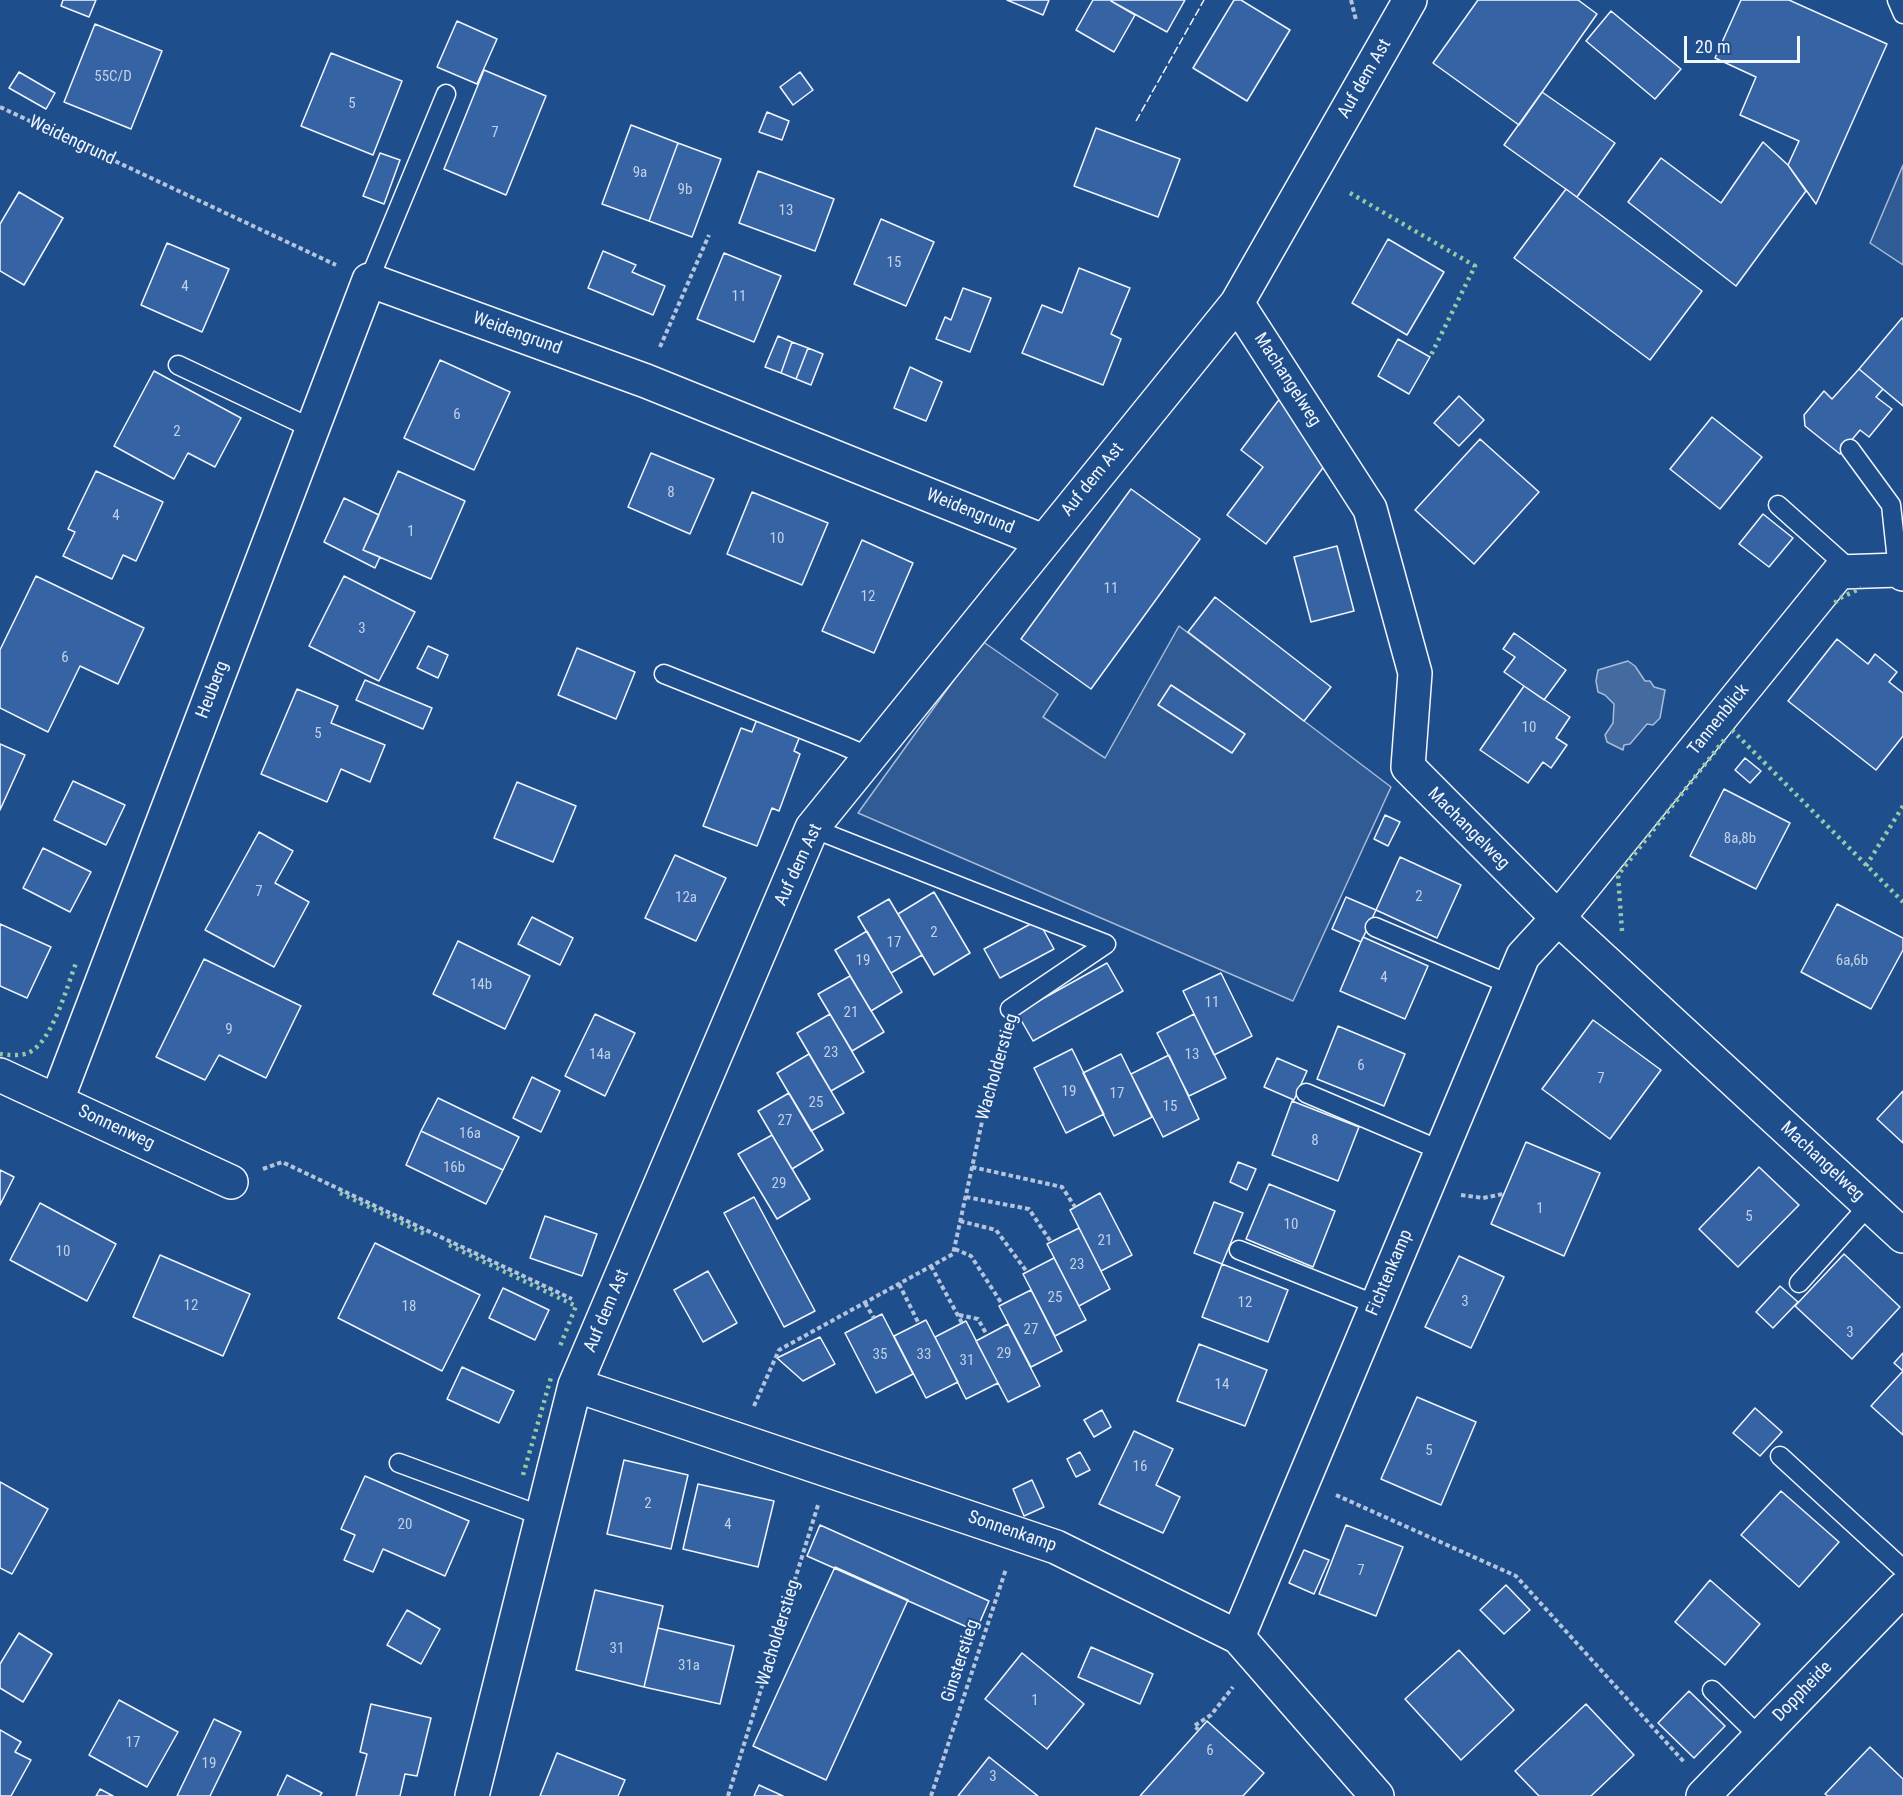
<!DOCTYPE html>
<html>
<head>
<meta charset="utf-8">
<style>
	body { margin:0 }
	#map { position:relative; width:1903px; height:1796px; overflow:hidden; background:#1f4e8c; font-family:"Roboto Condensed",sans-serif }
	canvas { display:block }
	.scale { position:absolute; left:1684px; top:36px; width:116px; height:27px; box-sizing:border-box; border:3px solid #f2f6ff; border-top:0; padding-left:8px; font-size:18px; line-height:21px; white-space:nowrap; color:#f2f6ff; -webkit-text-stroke:4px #1f4e8c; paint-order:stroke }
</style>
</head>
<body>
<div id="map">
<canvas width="1903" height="1796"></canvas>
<div class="scale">20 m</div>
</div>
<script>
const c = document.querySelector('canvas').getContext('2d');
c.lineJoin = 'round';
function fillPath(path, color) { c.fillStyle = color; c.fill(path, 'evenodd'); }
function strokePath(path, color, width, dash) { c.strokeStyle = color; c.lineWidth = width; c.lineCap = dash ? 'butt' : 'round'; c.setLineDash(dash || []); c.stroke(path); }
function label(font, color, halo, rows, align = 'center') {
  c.font = font + ' "Roboto Condensed",sans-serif'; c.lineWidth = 4.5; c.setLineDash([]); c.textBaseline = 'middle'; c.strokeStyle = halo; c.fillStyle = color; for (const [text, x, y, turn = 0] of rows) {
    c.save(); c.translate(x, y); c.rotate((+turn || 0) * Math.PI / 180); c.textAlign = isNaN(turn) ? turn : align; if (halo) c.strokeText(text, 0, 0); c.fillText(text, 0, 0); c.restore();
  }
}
const green = new Path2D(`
	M1903 165V265L1870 243Z
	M1179 626 1391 787 1293 1001 858 813 982 641 1058 694 1043 717 1105 758Z`);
fillPath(green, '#305b95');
strokePath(green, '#a8bbd7', 1.5);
const water = new Path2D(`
	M1628 661 1635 666 1645 681H1650L1654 687 1665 690 1660 718 1653 725 1647 724 1630 744 1624 745 1623 750 1607 742 1605 735 1613 723 1614 704 1605 695 1598 692 1596 681 1598 670Z`);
fillPath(water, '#446ba0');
strokePath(water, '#a8bbd7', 1.5);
const building = new Path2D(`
	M63 0H96L89 17 61 6Z
	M1007 0H1049L1043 15Z
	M1093 0H1112L1111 1 1135 15 1114 52 1076 30Z
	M1112 0H1185L1167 32 1111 1Z
	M1234 0H1241L1290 30 1247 101 1193 68Z
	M1478 0H1578L1597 14 1519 125 1433 63Z
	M1741 0H1789L1887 44 1816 204 1788 165 1799 141 1740 115 1756 77 1715 58Z
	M1611 11 1681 69 1655 99 1586 41Z
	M457 21 497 39 477 84 437 67Z
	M95 24 162 51 131 129 64 102Z
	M331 53 402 81 373 155 301 126Z
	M484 70 546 96 506 195 444 169Z
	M19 72 55 93 46 109 9 88Z
	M800 72 813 90 793 105 780 87Z
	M1542 92 1615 143 1577 197 1504 145Z
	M767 112 789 121 782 140 759 132Z
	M631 125 678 143 649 221 602 204Z
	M1096 128 1180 159 1158 217 1074 186Z
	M1763 142 1788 165 1806 191 1736 286 1628 202 1661 158 1721 203Z
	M678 143 721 159 692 237 649 221Z
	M380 153 400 160 384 204 363 196Z
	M758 171 834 199 815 251 739 223Z
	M1566 189 1702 291 1650 360 1514 258Z
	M19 192 63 218 24 285 0 271V224Z
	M881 219 934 242 906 306 854 284Z
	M1388 239 1444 272 1407 335 1352 303Z
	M167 243 229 269 202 332 141 305Z
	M603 251 636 265 632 272 665 286 653 315 588 288Z
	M724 253 781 276 754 342 697 319Z
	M1079 268 1130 288 1111 334 1121 339 1103 385 1022 353 1042 305 1062 313Z
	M963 288 991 298 970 352 936 339 945 317 951 320Z
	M1902 318 1903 319V406L1859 369Z
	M778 336 792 342 781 373 765 367Z
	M1398 339 1430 357 1409 394 1378 376Z
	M792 342 808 348 796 379 781 373Z
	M808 348 823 354 811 385 796 379Z
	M440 360 510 392 474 470 404 438Z
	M910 367 942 382 926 421 894 408Z
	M1859 369 1883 389 1876 397 1892 409 1869 437 1860 430 1840 454 1805 426 1804 415 1824 391 1832 399Z
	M154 371 241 418 215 467 188 453 174 479 114 446Z
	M1459 396 1484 420 1459 446 1434 423Z
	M1281 397 1328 461 1266 544 1227 515 1263 467 1241 450Z
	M1712 417 1762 457 1720 509 1670 469Z
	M1480 439 1539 492 1474 564 1415 510Z
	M651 453 714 479 690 534 628 507Z
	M96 471 163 502 136 561 123 555 112 579 63 556 75 532 68 529Z
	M398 471 465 501 431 579 363 550Z
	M1131 489 1200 539 1091 689 1021 639Z
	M752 492 828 523 802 585 727 554Z
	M344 498 379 515 363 550 380 557 375 568 324 542Z
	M1763 514 1793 538 1769 567 1739 544Z
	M862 540 913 563 874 653 822 631Z
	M1337 546 1354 611 1311 622 1294 557Z
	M36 576 144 628 118 684 80 666 48 732 0 708V650Z
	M344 576 415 612 379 681 309 646Z
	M1215 597 1331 687 1304 721 1188 632Z
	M1514 633 1566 670 1544 700 1504 672 1515 657 1503 649Z
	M1837 639 1868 664 1875 654 1897 672 1889 682 1903 693V736L1876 770 1788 701Z
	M428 646 448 655 438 678 417 668Z
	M577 648 635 672 616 719 558 695Z
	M365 680 432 708 423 729 356 700Z
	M1171 685 1245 734 1232 753 1158 705Z
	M1524 686 1570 717 1556 738 1567 745 1551 768 1543 762 1528 783 1480 750Z
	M297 689 338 706 331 723 385 745 370 782 341 769 327 802 261 774Z
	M757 719 800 736 794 751 800 754 779 811 772 808 757 846 703 826 741 728 752 732Z
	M0 744 25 755 0 810Z
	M1745 758 1761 771 1750 783 1735 770Z
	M73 781 125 805 106 845 54 820Z
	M517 782 576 806 553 862 494 838Z
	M1724 789 1790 823 1756 889 1690 856Z
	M1385 815 1400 822 1388 846 1374 839Z
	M259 832 293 851 275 883 309 902 274 967 205 930Z
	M43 848 91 872 70 912 23 888Z
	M675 855 726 878 696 941 645 918Z
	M1400 857 1461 885 1437 938 1376 910Z
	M934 892 970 953 934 975 898 914Z
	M1346 897 1376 910 1361 942 1332 929Z
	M889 899 922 955 891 973 858 917Z
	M1837 904 1903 938V950L1871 1009 1801 972Z
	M532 917 573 938 560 965 518 944Z
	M1038 920 1054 949 1000 978 984 949Z
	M0 924 51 947 27 998 0 986Z
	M867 931 902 992 871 1011 835 950Z
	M1363 937 1428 966 1405 1019 1340 991Z
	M458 941 530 976 505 1029 433 994Z
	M204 959 301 1006 266 1078 219 1055 205 1080 156 1057Z
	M1107 963 1123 991 1033 1041 1017 1013Z
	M1221 973 1252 1036 1214 1055 1183 991Z
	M850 976 884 1032 852 1051 818 994Z
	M595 1014 635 1033 605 1096 565 1076Z
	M830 1014 864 1072 831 1091 797 1033Z
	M1194 1014 1226 1078 1189 1096 1157 1033Z
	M1593 1020 1661 1070 1610 1139 1542 1089Z
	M1338 1026 1405 1054 1384 1106 1317 1079Z
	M1072 1049 1104 1114 1066 1133 1034 1068Z
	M809 1054 844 1113 811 1131 777 1073Z
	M1121 1054 1152 1117 1114 1136 1083 1073Z
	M1169 1055 1199 1119 1163 1137 1131 1074Z
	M1277 1058 1307 1071 1294 1100 1264 1087Z
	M532 1077 560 1091 541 1132 513 1118Z
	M1903 1091V1143L1877 1119Z
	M789 1093 823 1150 792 1169 758 1111Z
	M438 1098 519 1137 503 1170 421 1131Z
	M1292 1101 1359 1127 1338 1181 1272 1155Z
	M421 1131 503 1170 486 1204 406 1165Z
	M772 1135 810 1199 777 1219 738 1154Z
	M1526 1142 1600 1173 1564 1256 1491 1224Z
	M1238 1162 1256 1169 1247 1190 1230 1182Z
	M1759 1167 1799 1205 1738 1267 1699 1229Z
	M0 1170 14 1177 0 1205Z
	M1269 1184 1335 1211 1313 1267 1246 1239Z
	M1100 1193 1132 1255 1101 1271 1070 1210Z
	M754 1197 815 1311 784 1327 724 1213Z
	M1214 1202 1243 1213 1222 1264 1194 1253Z
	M40 1203 116 1244 87 1301 10 1260Z
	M545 1216 597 1234 582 1276 530 1258Z
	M1079 1228 1110 1289 1079 1306 1047 1244Z
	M375 1243 480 1295 442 1371 338 1318Z
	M1844 1254 1900 1307 1852 1359 1795 1306Z
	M160 1255 250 1294 223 1356 133 1317Z
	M1459 1256 1504 1277 1471 1348 1425 1327Z
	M1054 1258 1086 1320 1055 1336 1023 1274Z
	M1222 1264 1288 1290 1268 1342 1202 1317Z
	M708 1271 737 1323 703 1342 674 1290Z
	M1780 1286 1798 1302 1773 1328 1756 1312Z
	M503 1288 549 1310 535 1340 489 1318Z
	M1031 1290 1062 1351 1031 1367 999 1306Z
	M882 1314 913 1374 876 1393 845 1333Z
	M926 1320 958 1382 926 1398 894 1336Z
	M966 1321 998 1383 966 1399 935 1337Z
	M1008 1324 1040 1386 1008 1402 976 1341Z
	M820 1337 835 1364 803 1381 777 1358Z
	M1199 1344 1267 1370 1245 1426 1177 1401Z
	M1903 1353V1435L1871 1406 1903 1371 1894 1363Z
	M462 1367 514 1391 499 1423 447 1399Z
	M1417 1397 1476 1422 1441 1505 1381 1479Z
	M1755 1408 1782 1432 1760 1456 1733 1433Z
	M1102 1410 1111 1427 1094 1437 1084 1420Z
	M1134 1431 1173 1449 1156 1485 1180 1497 1163 1533 1099 1504Z
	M1080 1452 1090 1470 1076 1477 1067 1459Z
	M624 1460 688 1475 671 1549 607 1534Z
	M365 1476 469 1521 445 1576 383 1549 373 1572 344 1560 355 1535 341 1529Z
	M1032 1480 1044 1507 1024 1516 1013 1489Z
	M0 1482 48 1509 12 1574 0 1568Z
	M698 1484 774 1501 758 1567 683 1549Z
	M1781 1491 1839 1542 1799 1587 1741 1535Z
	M820 1525 989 1601 976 1631 807 1556Z
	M1346 1525 1403 1547 1376 1616 1319 1594Z
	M1304 1550 1329 1560 1314 1594 1289 1583Z
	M835 1567 908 1600 826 1780 753 1746Z
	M1710 1580 1760 1624 1725 1665 1675 1622Z
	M1506 1585 1530 1610 1504 1634 1480 1610Z
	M595 1590 663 1606 644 1687 576 1670Z
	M407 1610 440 1629 421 1664 387 1645Z
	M658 1628 734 1646 720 1704 644 1687Z
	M19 1633 52 1654 23 1702 0 1688V1664Z
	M1091 1647 1153 1674 1140 1704 1078 1677Z
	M1459 1650 1514 1710 1461 1760 1405 1699Z
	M1022 1653 1084 1704 1047 1749 985 1699Z
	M1689 1691 1725 1726 1694 1758 1658 1723Z
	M119 1700 178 1732 147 1787 89 1755Z
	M371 1704 431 1718 417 1776 405 1774 400 1796H356L367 1754 360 1752Z
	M1586 1704 1634 1755 1591 1796H1539L1515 1771Z
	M214 1719 241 1732 210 1796H177Z
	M1207 1721 1264 1773 1243 1796H1140Z
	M0 1730 21 1742 15 1752 31 1760 11 1796H0Z
	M1870 1747 1903 1779V1796H1828L1825 1794Z
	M557 1753 625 1780 618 1796H540Z
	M989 1757 1038 1796H958Z
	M287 1775 322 1793 320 1796H277Z
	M759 1785 783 1796H754Z
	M100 1789 113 1796H96Z`);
fillPath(building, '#3563a3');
strokePath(building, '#f2f6ff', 1.5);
const lane = new Path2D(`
	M1897 0 1903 14
	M369 280 446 94
	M178 365 313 429
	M1850 449 1891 505 1898 570
	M1778 505 1853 572
	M664 674 842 745 870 757
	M812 828 1106 944 1010 1009
	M1375 927 1511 985
	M1306 1093 1442 1151
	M1239 1250 1377 1305
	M1799 1283 1869 1205
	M1780 1456 1903 1569
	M399 1463 542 1516
	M1712 1690 1760 1737`);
const street = new Path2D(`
	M1237 303 1370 509 1415 673 1408 767 1558 918 1903 1236
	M0 1075 231 1182
	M57 1100 369 280 646 381 1043 541
	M575 1385 1056 1547 1238 1637 1377 1796
	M1238 1637 1523 956 1558 918 1839 572 1898 570 1903 574
	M472 1796 575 1385 812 828 1237 303 1410 0
	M1703 1796 1903 1589`);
strokePath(lane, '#f2f6ff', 21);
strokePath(street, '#f2f6ff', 36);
strokePath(new Path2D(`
	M1351 0 1356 20
	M0 107 336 265
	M660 347 709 235
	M972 1167 1062 1187 1075 1207
	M263 1169 282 1162 572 1299
	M1461 1195 1483 1198 1503 1194
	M966 1197 1029 1209 1051 1242
	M960 1221 996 1230 1027 1272
	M955 1249 971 1256 1002 1304
	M931 1266 962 1323
	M899 1284 919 1324
	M865 1303 874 1318
	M959 1315 978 1319 987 1335
	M754 1406 779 1350 953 1254 989 1090 1003 1036
	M1336 1495 1516 1576 1684 1762
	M1199 1730 1194 1726 1211 1715 1233 1687
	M728 1796 818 1505
	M931 1796 1006 1569`), '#b3c4dc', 4, [4.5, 3]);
strokePath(lane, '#1f4e8c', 18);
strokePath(street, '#1f4e8c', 33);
strokePath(new Path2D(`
	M1350 193 1475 266 1430 357
	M1835 603 1838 599 1861 588
	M1732 730 1903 902
	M1866 866 1903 806
	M1622 931 1618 875 1724 740
	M0 1054C7 1055 21 1056 28 1053 52 1043 67 986 76 963
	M340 1193 427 1235
	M449 1245 576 1306 560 1346
	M523 1475 552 1374`), '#97c8a6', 4.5, [3, 4.5]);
strokePath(new Path2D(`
	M1136 121 1204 0`), '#f2f6ff', 1.5, [8, 3]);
label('15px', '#c3d1e8', null, [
	["55C/D",113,77],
	["5",352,104],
	["7",495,133],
	["9a",640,173],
	["9b",685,190],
	["13",786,211],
	["15",894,263],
	["4",185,287],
	["11",739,297],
	["6",457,415],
	["2",177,432],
	["8",671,493],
	["4",116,516],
	["1",411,532],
	["10",777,539],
	["11",1111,589],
	["12",868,597],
	["3",362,629],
	["6",65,658],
	["10",1529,728],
	["5",318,734],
	["8a,8b",1740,839],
	["7",259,892],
	["2",1419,897],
	["12a",686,898],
	["2",934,933],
	["17",894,943],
	["19",863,961],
	["6a,6b",1852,961],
	["4",1384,978],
	["14b",481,985],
	["11",1212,1003],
	["21",851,1013],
	["9",229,1030],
	["23",831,1053],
	["14a",600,1055],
	["13",1192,1055],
	["6",1361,1066],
	["7",1601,1079],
	["19",1069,1092],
	["17",1117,1094],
	["25",816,1103],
	["15",1170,1107],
	["27",785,1121],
	["16a",470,1134],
	["8",1315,1141],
	["16b",454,1168],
	["29",779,1184],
	["1",1540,1209],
	["5",1749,1217],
	["10",1291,1225],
	["21",1105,1241],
	["10",63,1252],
	["23",1077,1265],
	["25",1055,1298],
	["3",1465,1302],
	["12",1245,1303],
	["12",191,1306],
	["18",409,1307],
	["27",1031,1330],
	["3",1850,1333],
	["29",1004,1354],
	["35",880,1355],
	["33",924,1355],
	["31",967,1361],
	["14",1222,1385],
	["5",1429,1451],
	["16",1140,1467],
	["2",648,1504],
	["20",405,1525],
	["4",728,1525],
	["7",1361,1571],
	["31",617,1649],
	["31a",689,1666],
	["1",1035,1701],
	["17",133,1743],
	["6",1210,1751],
	["19",209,1764],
	["3",993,1777]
]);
label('18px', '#f2f6ff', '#1f4e8c', [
	["Auf dem Ast",1365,79,-60],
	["Weidengrund",72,141,25],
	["Weidengrund",517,334,20],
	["Machangelweg",1287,380,57],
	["Auf dem Ast",1093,480,-51],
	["Weidengrund",970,512,22],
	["Heuberg",213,690,-69],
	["Tannenblick",1719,720,-51],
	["Machangelweg",1468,829,45],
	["Auf dem Ast",799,865,-65],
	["Wacholderstieg",998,1067,-74],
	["Sonnenweg",116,1128,25],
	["Machangelweg",1822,1162,43],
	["Fichtenkamp",1390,1273,-67],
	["Auf dem Ast",607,1311,-67],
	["Sonnenkamp",1012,1532,19],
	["Wacholderstieg",779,1633,-73],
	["Ginsterstieg",961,1661,-72],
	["Doppheide",1803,1692,-46]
]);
</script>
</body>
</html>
